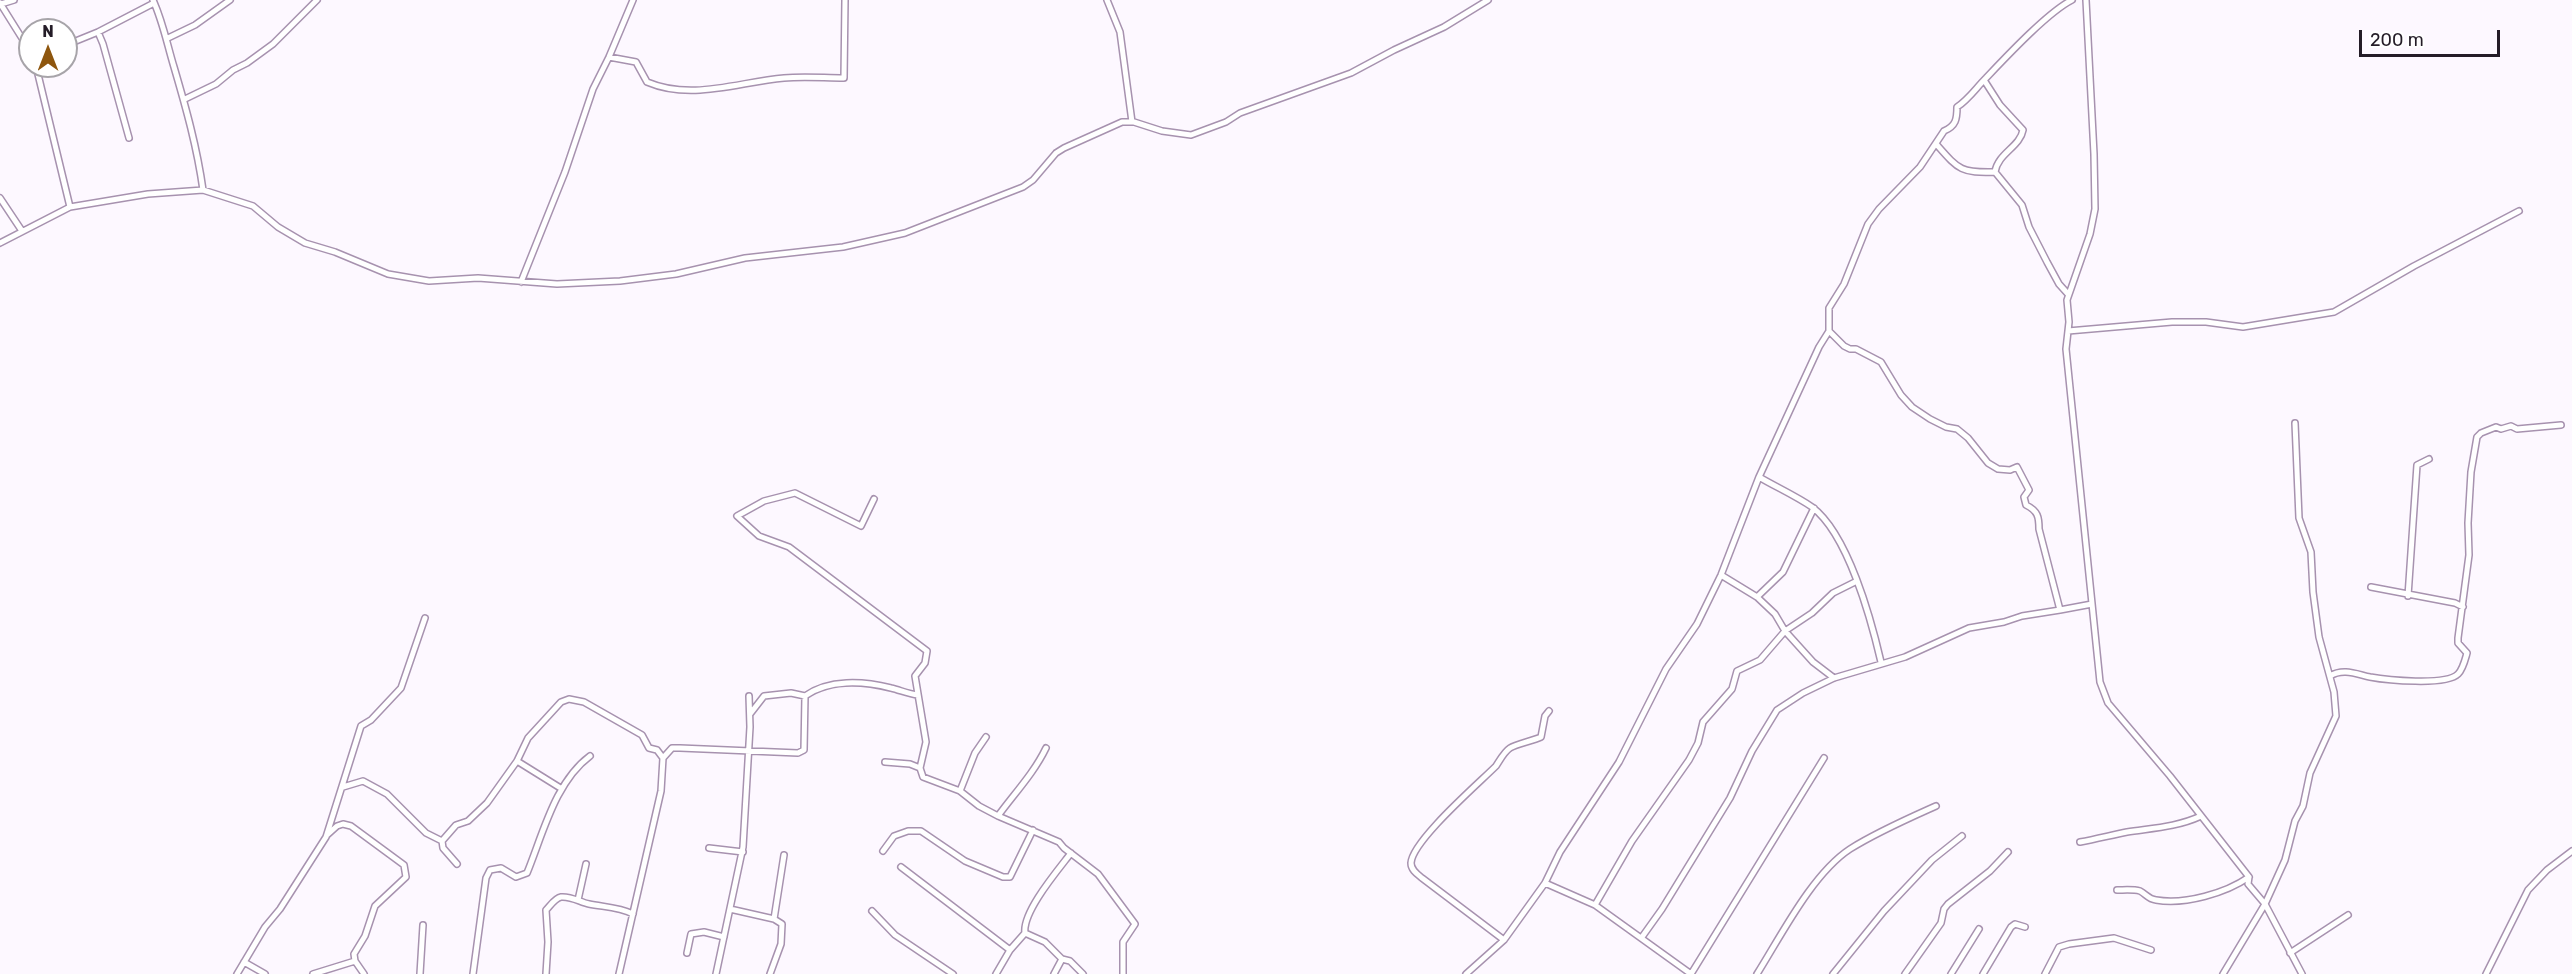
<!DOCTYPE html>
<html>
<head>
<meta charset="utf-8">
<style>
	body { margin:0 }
	#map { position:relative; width:2572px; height:974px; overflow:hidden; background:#fdf8ff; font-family:Rubik,sans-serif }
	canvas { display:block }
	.north { position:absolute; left:18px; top:18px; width:60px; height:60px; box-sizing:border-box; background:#fff; border:2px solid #a7a4a9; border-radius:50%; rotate:0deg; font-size:16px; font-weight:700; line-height:24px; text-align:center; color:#241c27 }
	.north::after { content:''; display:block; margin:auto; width:21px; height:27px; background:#8e560e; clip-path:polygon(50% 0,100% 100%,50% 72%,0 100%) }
	.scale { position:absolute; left:2359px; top:30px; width:141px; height:27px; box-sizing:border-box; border:3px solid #241c27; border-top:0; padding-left:8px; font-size:18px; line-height:21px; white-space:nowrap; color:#241c27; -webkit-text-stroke:4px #fff; paint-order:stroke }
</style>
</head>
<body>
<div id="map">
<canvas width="2572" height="974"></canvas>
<div class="north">N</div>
<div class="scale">200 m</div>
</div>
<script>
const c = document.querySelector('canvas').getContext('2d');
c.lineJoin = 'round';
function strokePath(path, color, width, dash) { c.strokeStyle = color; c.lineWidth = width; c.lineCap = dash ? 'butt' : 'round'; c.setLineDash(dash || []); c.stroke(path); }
const minor = new Path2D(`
	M153 0C163 22 167 44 174 67 186 108 197 147 203 190
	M1107 0 1120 32 1132 122
	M2086 0 2094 154 2095 209 2090 234 2067 300 2069 322 2066 349 2100 682 2108 703 2170 776 2249 877 2248 884 2265 904 2302 974
	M0 3 30 51
	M1 4 14 0
	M98 32 103 44 129 138
	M168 38 195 25 230 0
	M66 45 98 32 154 3
	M609 57 636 62 647 82C692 101 738 82 784 78 804 76 824 78 844 78L845 0
	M36 66 70 207
	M1984 80 2000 105 2023 130C2020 147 1998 153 1995 172L2022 205 2029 227 2047 262 2059 284 2068 294
	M185 99 216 84 233 70 247 63 273 44 317 0
	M1937 145C1959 170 1961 173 1995 172
	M0 198 22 231
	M0 243 70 207 148 194 203 190 253 206 278 227 305 243 335 252 388 274 429 281 478 278 557 284 620 281 676 274 745 258 843 247 905 233 1023 187 1033 180 1056 153 1064 148 1122 122H1134L1162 131 1191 135 1226 122 1240 113 1351 73 1394 50 1444 27 1488 0
	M521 282 565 172 593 89 609 57 633 0
	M1829 331 1844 346 1850 349H1856L1881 362 1901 395 1912 407 1930 419 1946 427 1957 429 1968 438 1988 463 1998 469 2010 470 2017 467 2029 490 2024 497 2026 505C2038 511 2039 517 2039 529L2060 610 2092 604
	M2068 331 2172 322H2206L2243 327 2334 312 2414 266 2519 211
	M1759 477C1776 487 1796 496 1812 507 1848 534 1871 619 1881 662
	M874 499 861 526 795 493 764 501 737 516 759 536 789 547 927 651 925 663 915 676 926 742 920 768
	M1721 575 1757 597 1775 614 1785 631 1813 662 1834 678
	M2371 587 2455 603 2463 607
	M2408 596 2417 465 2429 459
	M1757 597 1783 572 1814 508
	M2330 676C2343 668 2356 674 2370 677 2386 680 2446 686 2458 674 2463 669 2465 660 2467 653L2458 643V638L2469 555 2468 523 2471 472 2477 437 2481 433 2496 427 2501 429 2511 426 2517 429 2561 425
	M805 696C829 679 863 681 891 688 900 690 908 694 918 695
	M517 761 562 789
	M885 762 910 764 920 768 923 777 960 791 979 806 998 816 1059 842 1064 848 1098 874 1135 924 1123 942V974
	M343 787 363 781 387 794 426 833 442 841
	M960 791 975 753 986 737
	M998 816C1014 794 1034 773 1046 748
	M327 835 337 826 343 824 351 826 404 865 406 877 375 906 365 936 354 954 355 961 364 974
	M2080 842C2096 839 2112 835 2127 832 2153 828 2177 827 2201 816
	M709 848 743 852
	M883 851 894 836 908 831H921L965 861 1003 877H1010L1033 830
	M457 864 443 848 442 841 456 825 468 821 487 803 517 761 528 738 561 702 569 699 584 702 642 735 649 748 657 750 663 758
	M901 867 1010 950
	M1545 883 1595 905 1691 974
	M2117 890C2124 890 2133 889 2140 891 2146 894 2148 899 2156 900 2185 905 2226 893 2249 877
	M578 900 586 864
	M1595 905 1632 841 1689 760 1698 743 1703 722 1732 689 1737 671 1760 660 1785 631 1812 613 1833 593 1857 581
	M730 909 774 919 782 924 781 944 770 974
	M872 911 895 935 953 974
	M774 919 784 855
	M1642 937 1662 909 1730 798 1752 751 1777 710 1803 693 1834 678 1905 657 1969 628 2004 622 2022 616 2060 610
	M1504 940 1422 878C1417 874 1411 870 1411 863 1412 841 1478 784 1496 766 1500 760 1504 752 1510 748 1516 744 1532 741 1541 737L1545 716 1549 711
	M687 953 691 934 704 932 724 937
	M2290 953 2348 915
	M1062 959 1045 942 1025 933C1022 912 1058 870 1071 853
	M244 962 265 974
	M237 974 265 927 280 909 326 837 361 726 371 720 401 688 425 618
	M313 974 355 961
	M420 974 423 925
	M473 974 486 878 490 870 501 868 516 877 527 873C543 834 555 782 590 756
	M546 974 548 942 546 910C550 906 555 898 561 897 571 896 580 902 589 904 604 907 619 907 633 914
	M619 974 661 791 663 758 672 748H680L798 753 804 750 805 696 791 693 764 696 750 714
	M716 974 743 847 750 727 749 696
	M996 974 1010 950 1025 933
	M1054 974 1062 959 1070 961 1083 974
	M1466 974 1504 940 1545 883 1560 852 1619 762 1666 669 1697 624 1721 575 1759 477 1819 347 1829 331V308L1844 284 1868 224 1879 209 1920 167 1944 131C1956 126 1957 119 1957 107 1969 99 1976 88 1986 78 2006 57 2048 12 2072 0
	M1691 974 1824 758
	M1757 974C1781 936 1812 874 1850 849 1877 832 1907 819 1936 806
	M1833 974 1884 911 1932 860 1962 836
	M1905 974 1941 923 1944 909 1948 904 1990 871 2008 852
	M1951 974 1979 929
	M1983 974 2011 927 2015 924 2025 927
	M2045 974 2059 947 2069 944 2114 938 2151 950
	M2223 974 2265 904 2285 860 2295 821 2303 806 2310 773 2336 716 2334 692 2319 637 2313 592 2311 552 2299 518 2295 423
	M2486 974 2528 890 2547 870 2572 851`);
strokePath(minor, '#a792af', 8);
strokePath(minor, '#fff', 5);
</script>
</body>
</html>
